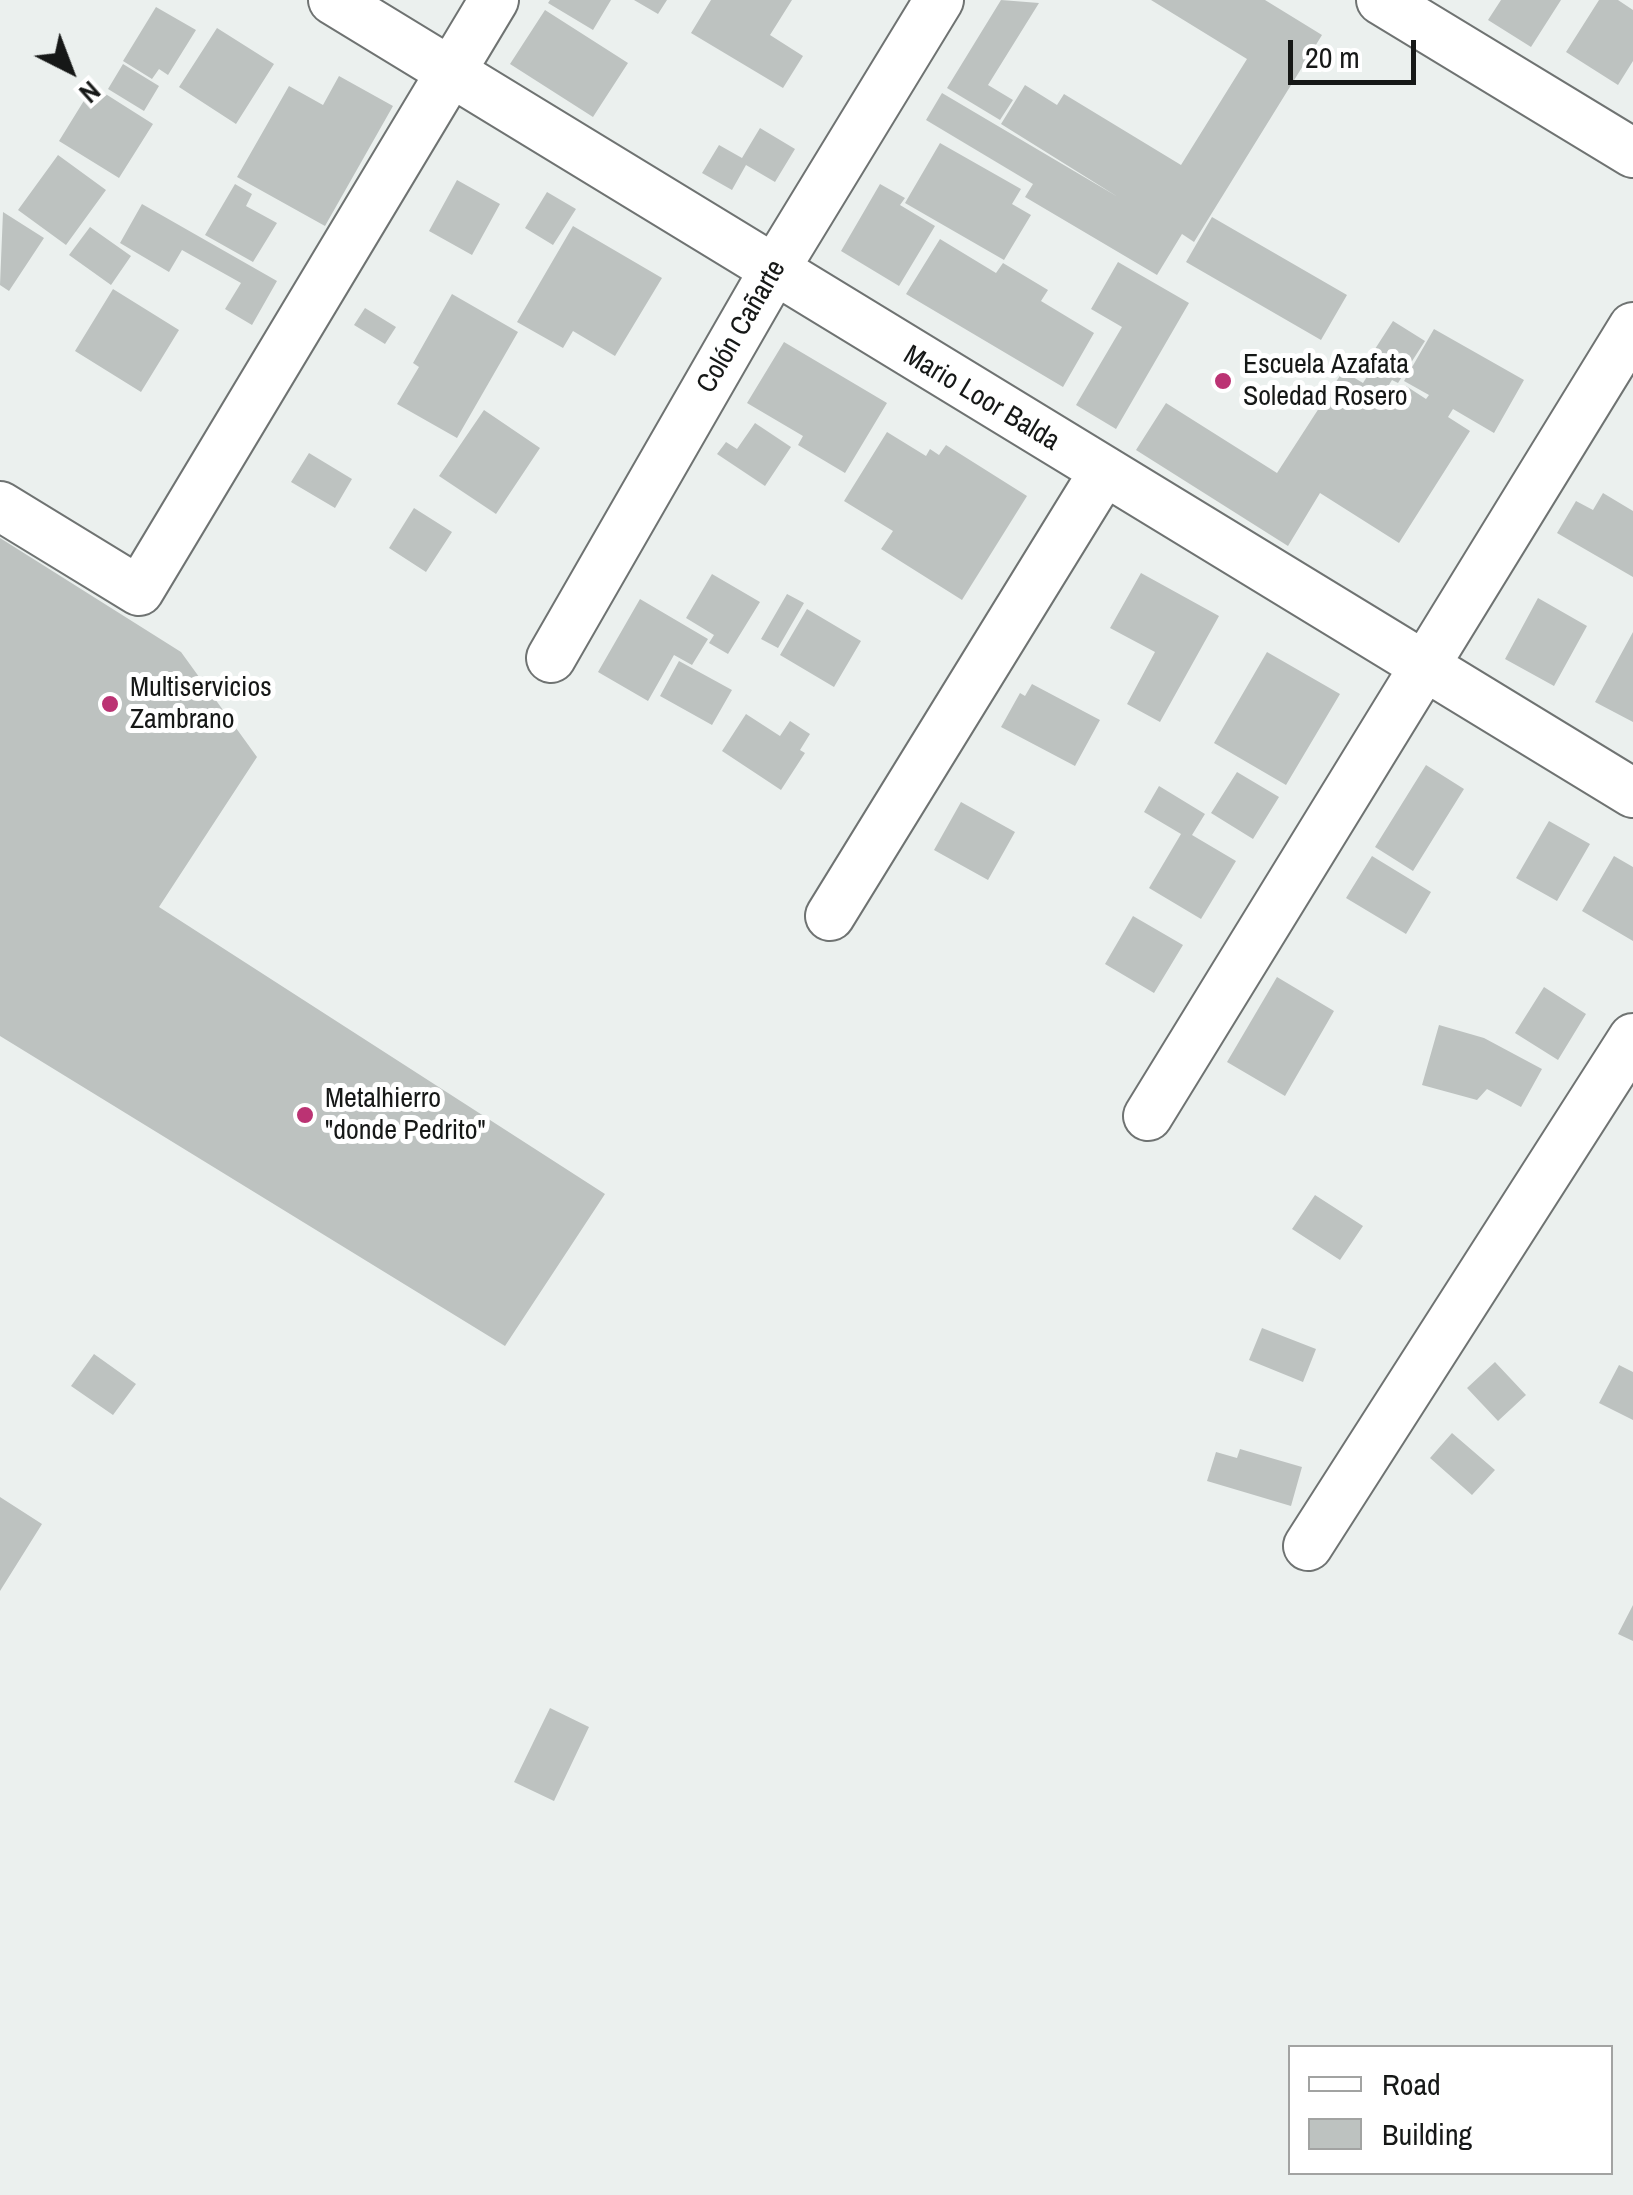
<!DOCTYPE html>
<html>
<head>
<meta charset="utf-8">
<style>
	body { margin:0 }
	#map { position:relative; width:1633px; height:2195px; overflow:hidden; background:#ebf0ee; font-family:"Archivo Narrow",sans-serif }
	canvas { display:block }
	.legend { position:absolute; left:1288px; top:2045px; width:325px; height:130px; box-sizing:border-box; background:#fff; border:2px solid #a2a3a2; margin:0; padding:12px 18px; list-style:none; font-size:30px; color:#161817 }
	.legend li { display:flex; align-items:center; gap:20px; height:50px }
	.legend b { width:50px; border:2px solid #a2a3a2 }
	.north { position:absolute; left:20px; top:20px; width:100px; height:100px; -webkit-text-stroke:8px #fff; paint-order:stroke; rotate:138deg; font-size:28px; font-weight:700; line-height:40px; text-align:center; color:#161817 }
	.north::after { content:''; display:block; margin:auto; width:35px; height:45px; background:#161817; clip-path:polygon(50% 0,100% 100%,50% 72%,0 100%) }
	.scale { position:absolute; left:1288px; top:40px; width:128px; height:45px; box-sizing:border-box; border:5px solid #161817; border-top:0; padding-left:12px; font-size:30px; line-height:35px; white-space:nowrap; color:#161817; -webkit-text-stroke:8px #fff; paint-order:stroke }
</style>
</head>
<body>
<div id="map">
<canvas width="1633" height="2195"></canvas>
<ul class="legend">
<li><b style="height:12px;background:#fff"></b>Road</li>
<li><b style="height:28px;background:#bdc2c0"></b>Building</li>
</ul>
<div class="north">N</div>
<div class="scale">20 m</div>
</div>
<script>
const c = document.querySelector('canvas').getContext('2d');
c.lineJoin = 'round';
function fillPath(path, color) { c.fillStyle = color; c.fill(path, 'evenodd'); }
function strokePath(path, color, width, dash) { c.strokeStyle = color; c.lineWidth = width; c.lineCap = dash ? 'butt' : 'round'; c.setLineDash(dash || []); c.stroke(path); }
function label(font, color, halo, rows, align = 'center') {
  c.font = font + ' "Archivo Narrow",sans-serif'; c.lineWidth = 10; c.setLineDash([]); c.textBaseline = 'middle'; c.strokeStyle = halo; c.fillStyle = color; for (const [text, x, y, turn = 0] of rows) {
    c.save(); c.translate(x, y); c.rotate((+turn || 0) * Math.PI / 180); c.textAlign = isNaN(turn) ? turn : align; if (halo) c.strokeText(text, 0, 0); c.fillText(text, 0, 0); c.restore();
  }
}
fillPath(new Path2D(`
	M550 0H611L593 30 548 3Z
	M634 0H667L658 14Z
	M711 0H792L770 35 803 56 783 88 691 33Z
	M1001 0 1039 3 988 85 1013 100 1000 120 947 88Z
	M1151 0H1265L1322 35 1194 242 1182 234 1157 275 1025 197 1033 184 926 120 942 93 1118 197 1001 124 1025 85 1057 105 1064 94 1181 165 1247 59Z
	M1501 0H1561L1531 47 1488 20Z
	M1599 0H1618L1633 10V61L1618 85 1566 52Z
	M156 7 196 30 168 75 159 69 152 79 123 61Z
	M545 10 628 63 593 117 510 64Z
	M217 28 274 64 236 124 179 87Z
	M123 64 159 86 144 111 108 89Z
	M339 76 393 106 325 226 237 177 289 86 323 105Z
	M93 86 153 124 119 178 59 141Z
	M760 128 795 149 775 182 746 165 732 190 702 173 719 145 742 158Z
	M940 143 1021 189 1012 204 1031 215 1004 260 905 203Z
	M58 155 106 190 66 245 18 210Z
	M457 180 500 204 472 255 429 231Z
	M235 184 252 194 246 206 277 223 253 262 205 235Z
	M880 184 905 198 900 205 935 226 899 286 841 251Z
	M547 192 576 209 553 245 525 228Z
	M142 204 277 281 252 325 225 309 241 283 182 250 169 272 120 243Z
	M3 212 44 238 9 291 0 285Z
	M1212 217 1347 295 1321 340 1186 262Z
	M573 226 662 278 615 356 573 331 563 348 517 322Z
	M90 227 131 256 111 285 69 255Z
	M940 239 996 273 1003 263 1048 290 1041 301 1094 333 1063 387 906 294Z
	M1118 262 1189 303 1116 429 1076 405 1122 327 1091 309Z
	M113 289 179 330 141 392 75 351Z
	M452 294 518 332 457 438 397 404 419 367 413 363Z
	M365 308 396 327 385 344 354 325Z
	M1393 321 1425 341 1398 383 1392 380 1384 393 1397 401 1406 386 1426 399 1429 395 1404 381 1434 329 1524 380 1494 433 1453 409 1448 417 1470 431 1399 543 1320 493 1288 546 1136 450 1166 403 1277 473 1343 371 1363 383 1373 367 1366 363Z
	M784 342 887 403 845 473 798 445 803 436 747 403Z
	M484 410 540 448 496 514 439 476Z
	M755 423 791 447 765 486 717 454 726 442 737 449Z
	M887 432 926 456 930 449 939 455 946 445 1027 496 962 600 881 549 893 531 844 501Z
	M309 453 352 479 335 508 291 482Z
	M1603 493 1633 511V577L1557 533 1576 501 1593 510Z
	M414 508 452 532 426 572 389 548Z
	M0 538 181 652 257 757 159 907 605 1194 505 1346 0 1036Z
	M1141 573 1219 616 1160 722 1127 704 1155 652 1110 628Z
	M712 574 760 602 728 654 709 643 714 635 686 618Z
	M787 594 804 603 778 648 761 639Z
	M1538 598 1587 626 1554 686 1505 659Z
	M640 599 708 639 692 665 674 655 648 701 598 672Z
	M807 609 861 641 834 687 780 655Z
	M1633 632V722L1595 702Z
	M1267 652 1340 694 1286 785 1214 743Z
	M679 661 732 690 712 725 660 696Z
	M1032 684 1100 720 1075 766 1001 727 1020 693 1025 696Z
	M746 714 780 736 790 721 810 734 800 750 805 753 781 790 722 751Z
	M1426 765 1464 789 1413 871 1375 847Z
	M1237 772 1279 797 1253 839 1211 813Z
	M1159 786 1205 814 1192 835 1236 861 1201 919 1149 888 1181 834 1144 812Z
	M961 802 1015 832 988 880 934 850Z
	M1549 821 1590 844 1557 901 1516 878Z
	M1372 856 1431 892 1406 934 1346 898Z
	M1614 856 1633 867V941L1582 911Z
	M1133 916 1183 945 1154 993 1105 964Z
	M1277 977 1334 1011 1285 1096 1227 1062Z
	M1544 987 1586 1014 1558 1060 1515 1033Z
	M1439 1025 1484 1038 1542 1069 1521 1107 1487 1089 1477 1100 1422 1085Z
	M1315 1195 1363 1226 1340 1260 1292 1229Z
	M1262 1328 1316 1349 1303 1382 1249 1360Z
	M94 1354 136 1384 113 1415 71 1386Z
	M1495 1362 1526 1395 1498 1421 1467 1388Z
	M1619 1365 1633 1372V1420L1599 1403Z
	M1452 1433 1495 1470 1472 1495 1430 1458Z
	M1240 1449 1302 1467 1291 1506 1207 1481 1216 1452 1237 1458Z
	M0 1497 42 1524 0 1591Z
	M1633 1605V1641L1618 1634Z
	M550 1708 589 1727 554 1801 514 1782Z`), '#bdc2c0');
const minor = new Path2D(`
	M333 0 1633 793
	M1381 0 1633 153
	M0 506 139 591 494 0
	M551 658 773 272 939 0
	M830 916 1103 473
	M1148 1116 1633 327
	M1308 1546 1633 1038`);
strokePath(minor, '#6f7372', 52);
strokePath(minor, '#fff', 48);
for (const [x, y, r, color] of [
	[1223,381,10,"#bb3373"],
	[110,704,10,"#bb3373"],
	[305,1115,10,"#bb3373"]
]) { const dot = new Path2D(); dot.arc(x, y, r, 0, 2 * Math.PI); c.fillStyle = color; c.fill(dot); strokePath(dot, '#fff', 4); }
label('28px', '#161817', '#fff', [
	["Colón Cañarte",742,327,-60],
	["Mario Loor Balda",981,399,31]
]);
label('28px', '#161817', '#fff', [
	["Escuela Azafata",1243,365],
	["Soledad Rosero",1243,397],
	["Multiservicios",130,688],
	["Zambrano",130,720],
	["Metalhierro",325,1099],
	["\"donde Pedrito\"",325,1131]
], 'left');
</script>
</body>
</html>
